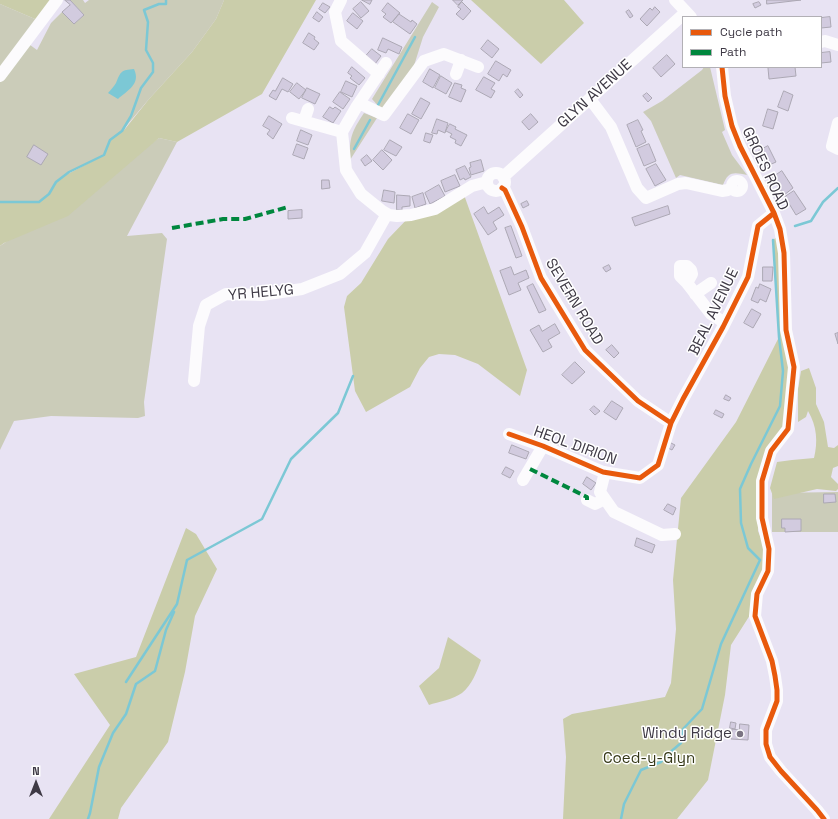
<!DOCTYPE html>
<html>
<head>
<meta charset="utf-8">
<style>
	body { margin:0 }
	#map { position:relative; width:838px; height:819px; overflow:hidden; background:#e8e3f3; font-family:"Space Grotesk",sans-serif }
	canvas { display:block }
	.legend { position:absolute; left:682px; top:16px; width:140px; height:52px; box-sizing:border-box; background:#fff; border:1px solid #b2b0b5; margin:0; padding:5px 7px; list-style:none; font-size:12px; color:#3e3945 }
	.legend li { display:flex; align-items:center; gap:8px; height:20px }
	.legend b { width:20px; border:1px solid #b2b0b5 }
	.north { position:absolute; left:16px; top:763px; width:40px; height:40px; -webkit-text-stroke:3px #fff; paint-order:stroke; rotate:0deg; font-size:11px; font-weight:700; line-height:16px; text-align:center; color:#3e3945 }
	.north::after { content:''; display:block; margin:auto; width:14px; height:18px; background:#3e3945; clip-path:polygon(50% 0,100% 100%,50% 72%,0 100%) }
</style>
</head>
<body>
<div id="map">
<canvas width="838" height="819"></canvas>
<ul class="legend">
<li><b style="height:5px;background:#e8590c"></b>Cycle path</li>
<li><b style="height:5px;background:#00873e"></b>Path</li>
</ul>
<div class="north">N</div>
</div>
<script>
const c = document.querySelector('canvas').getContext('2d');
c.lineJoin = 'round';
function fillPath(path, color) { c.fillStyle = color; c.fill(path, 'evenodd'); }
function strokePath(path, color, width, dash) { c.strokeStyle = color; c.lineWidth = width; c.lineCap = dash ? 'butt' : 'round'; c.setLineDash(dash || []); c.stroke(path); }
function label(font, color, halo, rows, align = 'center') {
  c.font = font + ' "Space Grotesk",sans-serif'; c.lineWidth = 3; c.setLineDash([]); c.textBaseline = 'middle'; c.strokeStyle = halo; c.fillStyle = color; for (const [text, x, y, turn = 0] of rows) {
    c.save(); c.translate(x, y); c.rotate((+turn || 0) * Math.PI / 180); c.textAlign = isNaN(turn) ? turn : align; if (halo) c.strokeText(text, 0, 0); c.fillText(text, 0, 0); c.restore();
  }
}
fillPath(new Path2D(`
	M70 0H83L85 3 89 0H224L216 19 192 52 149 99 122 131 110 140 104 155 69 172 56 182 49 194 39 202H0V4L42 22 26 42 37 50 51 23 62 12 74 24 84 15Z
	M432 2 439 7 423 37 412 72 385 109 380 108 372 99Z
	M704 67H710L725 130 722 132 732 155 747 175C734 172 728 171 723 185L680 175 676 178 651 121 643 112 662 101 702 70Z
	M364 113 377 118 350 160C349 138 352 131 364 113Z
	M159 138 177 142 127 236 162 233 167 239 144 402 145 416 138 418 51 416 14 421 0 450V246Z
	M838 492V532H772V493Z`), '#cbccb9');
fillPath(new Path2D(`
	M0 0H57L42 22 0 4Z
	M224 0H316L262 94 177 142 159 138 68 216 4 243 0 246V202H39L49 193 56 182 64 176 104 155 110 140 125 129 149 99 192 52 216 19Z
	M471 0H564L584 23 541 64Z
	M463 192 527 370 520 396 478 364 455 355 439 354 429 357 420 368 410 387 366 412 355 391 344 307 347 296 361 283 388 239 411 215Z
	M777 237 791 369 785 426 759 480 758 531 765 548V570L750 615 731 645 725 695 708 780 677 819H563L566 757 563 719 572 714 665 697 671 683 676 629 673 580 681 498 736 422 779 337 773 240Z
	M809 368 816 388V404L824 422 828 447 834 448 838 445V466L833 468 831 477 838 484V489L836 491 817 489 774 499 770 488 777 462 792 460 814 458C818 442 817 426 808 411L806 417 798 422V389L801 371Z
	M186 528 196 534 217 569 195 616 185 672 168 742 121 808 118 819H49L110 725 74 674 136 657Z
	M448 637 481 660C477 671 472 685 462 693 454 699 438 702 429 705L419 686 439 668Z`), '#cacdaa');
fillPath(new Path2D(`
	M134 69C141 84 128 90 118 99L108 93C111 90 114 86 116 83 121 71 121 70 134 69Z`), '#7cc8d5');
strokePath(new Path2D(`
	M378 105 415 37
	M354 149 370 120
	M0 202H39L49 194 56 182 69 172 104 155 110 140 122 131 131 116 141 88 153 72V63L146 50 148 22 144 10 159 4H166V0
	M795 226 811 221 823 202 838 188
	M126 682 177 604 187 560 262 519 291 459 338 413 353 376
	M88 819 90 813 99 767 113 733 126 714 136 684 155 671 166 630 174 612
	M621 819 624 804 641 770 661 762 668 754 681 743 683 729 702 709 721 644 760 560 748 548 741 523 740 489 751 464 780 406 783 371 779 337 773 240`), '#7cc8d5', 2.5);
const building = new Path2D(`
	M65 0H70L84 15 74 24 62 12 70 5Z
	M362 0H372L370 4Z
	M453 0H463L458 5Z
	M767 0H801L767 4Z
	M361 2 369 11 361 18 353 9Z
	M462 2 471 11 463 20 456 14 461 9 458 7Z
	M759 2 761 5 755 8 753 4Z
	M323 3 330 7 325 13 319 9Z
	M388 3 400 13 391 23 383 17 386 14 382 11Z
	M655 7 660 12 647 26 640 19 650 8 652 10Z
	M629 10 633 16 630 18 626 12Z
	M317 12 323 17 319 22 313 18Z
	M353 13 363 21 357 29 347 21Z
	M399 14 411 22 412 20 417 24 410 34 393 22Z
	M830 17 831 27 821 28V18Z
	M309 33 315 37 314 39 319 43 314 50 303 43Z
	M383 38 402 47 399 54 388 49 386 53 378 50Z
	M488 40 499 49 492 58 481 49Z
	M372 49 381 56 375 64 366 56Z
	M830 52 831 62 821 63V53Z
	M667 55 675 64 661 77 653 68Z
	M496 61 511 70 507 77 503 74 499 81 488 74Z
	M352 67 365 78 359 85 350 78 352 76 348 73Z
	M781 67H795L796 76 769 79 768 68Z
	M430 69 440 75 433 88 423 82Z
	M441 76 452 83 446 94 435 88Z
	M484 77 495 83 491 89 495 91 491 98 476 90Z
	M283 78 293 84 288 92 282 89 276 100 269 96 273 90 275 91Z
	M346 81 357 86 352 97 341 92Z
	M297 83 306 90 299 99 290 92Z
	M455 83 462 85 461 88 466 90 461 102 449 97Z
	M307 88 320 94 315 104 302 98Z
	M518 89 523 95 520 98 515 92Z
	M784 91 793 95 788 111 778 107Z
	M340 92 350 99 343 109 333 102Z
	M647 93 652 98 648 102 643 96Z
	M421 98 430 103 421 119 412 114Z
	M330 107 333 109 335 107 341 111 333 123 323 117Z
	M768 109 778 112 773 129 763 126Z
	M408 114 419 120 411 134 400 128Z
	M531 114 538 122 529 130 522 122Z
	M269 116 282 124 273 139 267 134 270 130 263 126Z
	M437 119 448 123 445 133 438 130 437 134 432 133Z
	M638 120 643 130 641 131 646 142 636 147 627 125Z
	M450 124 456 127 455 129 467 135 461 146 455 143 456 140 450 137 452 134 446 131Z
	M301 130 312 135 308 145 297 141Z
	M426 133 433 135 430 143 424 141Z
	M390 140 402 147 396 156 384 150Z
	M297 144 308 148 304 159 293 155Z
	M649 144 656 161 644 166 637 149Z
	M34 145 48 154 41 165 27 157Z
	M768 146 776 162 767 166 759 151Z
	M382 150 392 160 383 170 373 160Z
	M367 155 372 161 365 166 361 160Z
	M481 160 484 171 471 175 469 168 471 167 470 163Z
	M656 164 666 180 655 186 646 169Z
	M465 166 471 177 465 180 464 178 460 180 456 170Z
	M782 171 793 188 784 195 772 178Z
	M455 175 460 186 445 192 441 181Z
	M322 180H329L330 188 322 189Z
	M439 185 445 196 430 204 425 193Z
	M384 190 395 192 394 203 382 201Z
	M794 191 806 209 796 215 785 197Z
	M423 193 426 204 415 208 412 197Z
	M397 195 410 196V206L402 207V210H397Z
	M527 201 529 205 523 208 521 204Z
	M668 206 670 214 635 226 632 218Z
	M484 207 488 214 499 207 504 215 493 222 497 229 488 235 474 214Z
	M302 210V218L288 219V211Z
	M511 226 522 256 516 258 505 228Z
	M609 265 611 269 606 272 603 268Z
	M511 267 514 275 526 270 529 278 518 283 521 290 509 295 500 271Z
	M763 267H773L772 281H763Z
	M533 284 546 310 539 313 527 287Z
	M760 284 771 289 766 302 760 299 758 303 751 300 756 287 758 288Z
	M571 287 574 294 566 297 563 290Z
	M752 309 761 314 753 328 744 323Z
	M555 324 560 333 548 340 552 347 543 352 530 330 539 325 542 331Z
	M838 333V344L835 334Z
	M612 345 619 353 614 358 606 350Z
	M575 362 585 372 572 384 562 375Z
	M726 395 731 398 729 401 724 399Z
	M612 401 623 408 616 420 604 412Z
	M594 406 600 411 595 415 590 410Z
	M716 410 724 414 722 418 714 414Z
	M671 443 675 445 672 450 668 448Z
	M512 445 529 452 526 459 509 453Z
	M506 467 514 471 510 478 502 474Z
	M587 477 596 483 591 490 583 484Z
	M824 494H835L836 502 824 503Z
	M668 504 676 508 673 515 664 510Z
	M782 519H801V531L785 532V528H782Z
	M637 538 655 545 652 553 635 546Z
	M731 722 736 723 735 729 730 728Z
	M740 724 749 725 748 740 731 739 732 729 739 730Z`);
fillPath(building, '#d2cbdf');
strokePath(building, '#aca8b4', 1);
strokePath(new Path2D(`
	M341 0 335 12 341 41 379 74
	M675 0 691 17
	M821 42 825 41 838 45
	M386 63 357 106 342 132 346 170 361 194 382 211 389 215 397 216 411 215 435 209 472 186 487 182
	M722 67 725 96 732 126 740 146 774 213 780 229 784 253 786 330 794 367 788 429 771 451 762 481V518L769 549 768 571 757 594 755 616 772 661 775 676 777 690V701L766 730V744L770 757 781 771 817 810 824 819
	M456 74 461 60
	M0 76 57 0
	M590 99 611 127 637 188 646 198 678 184 686 183 722 191 728 190 732 188
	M359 103 384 115 424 61 444 54 478 67
	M292 118 342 132
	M304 121 308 109
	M838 123 832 146 838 149
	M487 182a9 9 0 1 1 18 0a9 9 0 1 1-18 0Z
	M503 177 686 12
	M732 186a5 5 0 1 1 10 0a5 5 0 1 1-10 0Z
	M502 188 505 190 522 227 541 278 585 350 638 401 671 423
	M680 266H687L691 270 692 274 687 283 680 276Z
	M687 283 711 314 725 323
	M695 294 711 283
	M194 381 199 326 206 305 226 294 262 295 302 289 340 274 365 253 387 214
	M509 434 543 446 603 472 640 478 658 465 671 423 683 399 723 327 748 277 758 226 774 213
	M605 472 600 492 614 512 662 535 675 534
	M523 480 543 446
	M587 500 595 504 605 499`), '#fcfbfd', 12);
strokePath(new Path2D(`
	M172 228 223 219H245L288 207
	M530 469 587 497V500`), '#00873e', 4, [8, 4]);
strokePath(new Path2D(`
	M722 67 725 96 732 126 740 146 774 213 780 229 784 253 786 330 794 367 788 429 771 451 762 481V518L769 549 768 571 757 594 755 616 772 661 775 676 777 690V701L766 730V744L770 757 781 771 817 810 824 819
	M502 188 505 190 522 227 541 278 585 350 638 401 671 423
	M509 434 543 446 603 472 640 478 658 465 671 423 683 399 723 327 748 277 758 226 774 213`), '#e8590c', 5);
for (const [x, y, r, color] of [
	[740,734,4,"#7a7482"]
]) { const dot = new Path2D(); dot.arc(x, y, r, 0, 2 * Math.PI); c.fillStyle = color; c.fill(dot); strokePath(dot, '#fff', 1.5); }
label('15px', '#3e3945', '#fff', [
	["GLYN AVENUE",595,94,-42],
	["GROES ROAD",765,169,65],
	["YR HELYG",261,293,-5],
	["SEVERN ROAD",574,302,59],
	["BEAL AVENUE",714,312,-64],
	["HEOL DIRION",575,446,20]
]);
label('15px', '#3e3945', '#fff', [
	["Windy Ridge",732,734]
], 'right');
label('15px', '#353817', '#fff', [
	["Coed-y-Glyn",649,759]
]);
</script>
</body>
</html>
